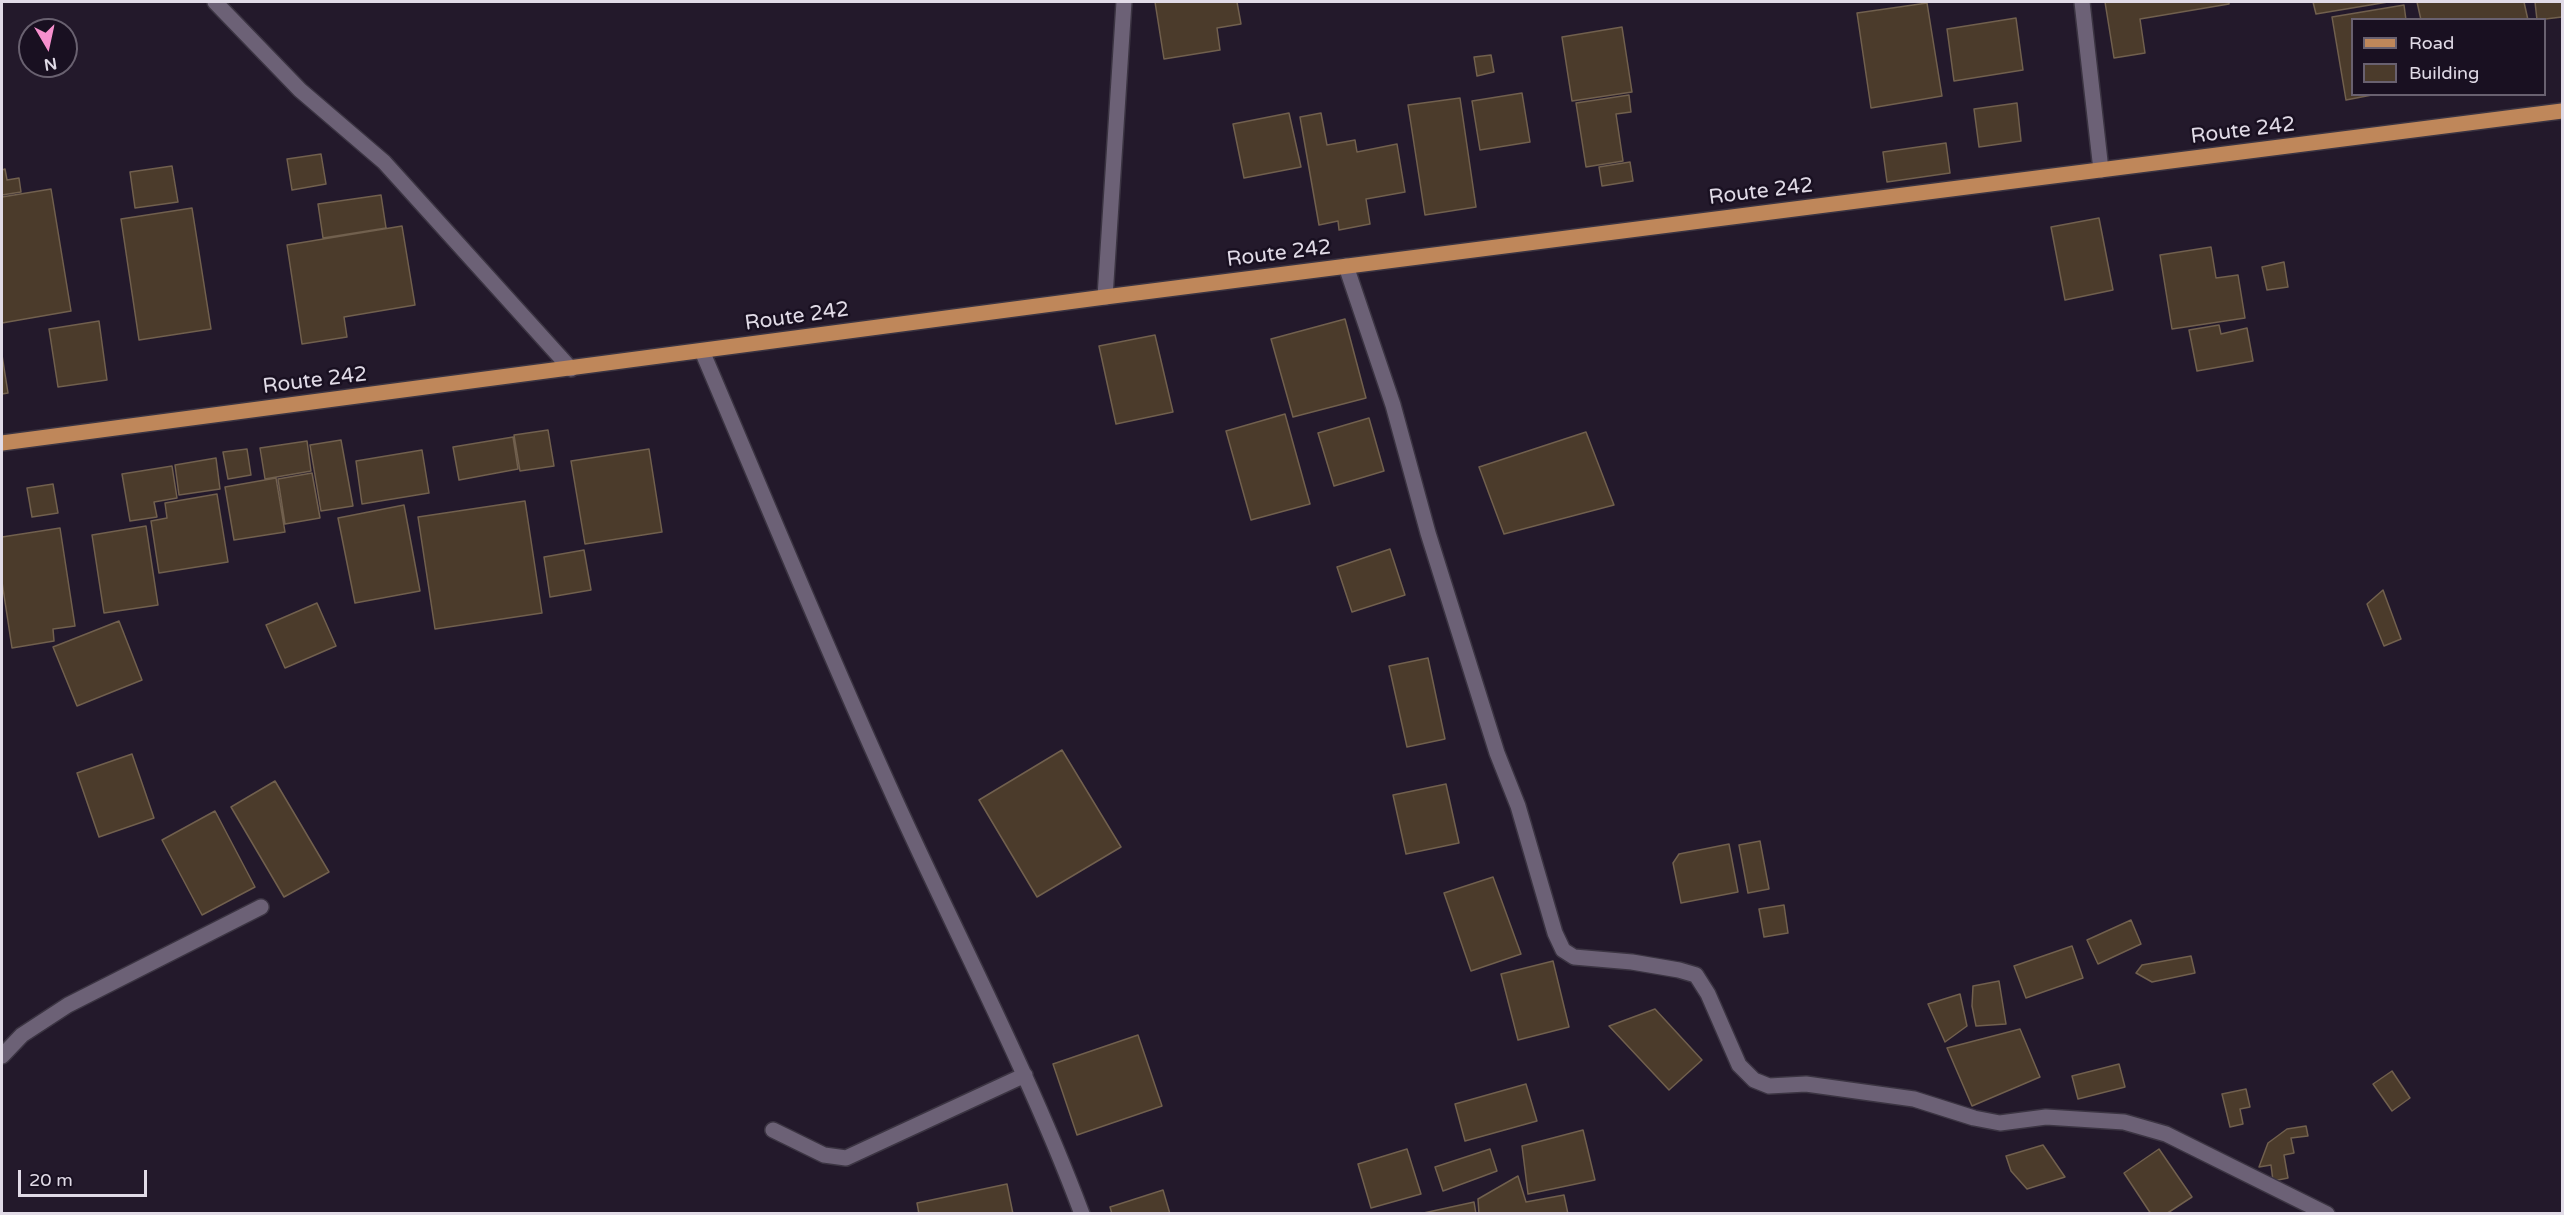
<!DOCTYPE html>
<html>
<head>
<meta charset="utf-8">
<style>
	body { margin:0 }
	#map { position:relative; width:2564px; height:1215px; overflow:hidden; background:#23192b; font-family:"Varela Round",sans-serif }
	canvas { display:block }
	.frame { position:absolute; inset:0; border:3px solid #e1dbe7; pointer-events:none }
	.legend { position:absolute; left:2351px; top:18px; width:195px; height:78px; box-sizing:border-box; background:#191021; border:2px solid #696170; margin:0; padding:8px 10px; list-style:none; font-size:18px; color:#e1dbe7 }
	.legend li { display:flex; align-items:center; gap:12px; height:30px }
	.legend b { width:30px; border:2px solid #696170 }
	.north { position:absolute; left:18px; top:18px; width:60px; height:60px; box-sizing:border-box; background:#191021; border:2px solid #696170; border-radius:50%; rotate:171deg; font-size:16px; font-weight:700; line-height:24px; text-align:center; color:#e1dbe7 }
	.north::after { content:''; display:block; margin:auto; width:21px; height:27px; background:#f790ce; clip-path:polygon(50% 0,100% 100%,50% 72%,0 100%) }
	.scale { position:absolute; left:18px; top:1170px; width:129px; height:27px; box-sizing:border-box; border:3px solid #e1dbe7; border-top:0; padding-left:8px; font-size:18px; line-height:21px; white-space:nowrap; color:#e1dbe7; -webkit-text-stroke:4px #191021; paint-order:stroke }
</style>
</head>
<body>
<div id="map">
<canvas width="2564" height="1215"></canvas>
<div class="frame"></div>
<ul class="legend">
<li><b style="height:8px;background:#bf875a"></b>Road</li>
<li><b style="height:16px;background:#4b3b2b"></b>Building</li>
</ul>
<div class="north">N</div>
<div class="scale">20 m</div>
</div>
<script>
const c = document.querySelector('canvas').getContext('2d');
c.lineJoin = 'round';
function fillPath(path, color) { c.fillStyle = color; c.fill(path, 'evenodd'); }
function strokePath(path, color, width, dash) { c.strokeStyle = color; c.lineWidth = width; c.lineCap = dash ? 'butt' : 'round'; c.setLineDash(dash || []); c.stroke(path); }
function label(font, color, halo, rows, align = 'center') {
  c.font = font + ' "Varela Round",sans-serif'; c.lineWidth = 5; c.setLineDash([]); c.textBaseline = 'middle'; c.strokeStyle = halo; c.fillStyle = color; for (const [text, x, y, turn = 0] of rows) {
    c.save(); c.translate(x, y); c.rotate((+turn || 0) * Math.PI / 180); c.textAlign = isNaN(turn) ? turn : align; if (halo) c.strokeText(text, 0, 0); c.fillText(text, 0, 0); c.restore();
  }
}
const building = new Path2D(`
	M1155 2H1237L1241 24 1217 28 1220 50 1164 59Z
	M2105 2H2229V4L2140 19 2145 53 2114 58Z
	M2313 2H2388L2316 14Z
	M2417 2H2524L2528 20H2421Z
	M2535 2H2562V17L2537 20Z
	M1927 3 1942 96 1871 108 1857 13Z
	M2404 5 2406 20H2352V94H2377L2346 100 2332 17Z
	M2016 18 2023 70 1954 81 1947 29Z
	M1622 27 1632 92 1572 101 1562 37Z
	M1491 55 1494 72 1477 76 1474 57Z
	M1522 93 1530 142 1480 150 1472 101Z
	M1629 95 1631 112 1616 114 1623 161 1586 167 1576 103Z
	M1460 98 1476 207 1425 215 1408 105Z
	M2017 103 2021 141 1979 147 1974 109Z
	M1289 113 1301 167 1244 178 1233 124Z
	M1321 113 1327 145 1355 140 1357 152 1397 144 1405 192 1366 199 1370 224 1339 230 1338 221 1319 225 1300 117Z
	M1946 143 1950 173 1887 182 1883 152Z
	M321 154 326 184 292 190 287 159Z
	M1630 162 1633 181 1602 186 1599 167Z
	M172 166 178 202 135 208 130 172Z
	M5 169 7 180 19 178 21 192 2 195V170Z
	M51 189 71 311 2 323V197Z
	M381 195 386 228 323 238 318 204Z
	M192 208 211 329 139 340 121 219Z
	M2099 218 2113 290 2065 300 2051 227Z
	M402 226 415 305 344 317 347 337 302 344 287 245Z
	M2211 247 2216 278 2238 275 2245 318 2172 329 2160 255Z
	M2284 262 2288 287 2267 290 2262 267Z
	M1345 319 1366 398 1293 417 1271 339Z
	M99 321 107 380 58 387 49 329Z
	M2219 325 2221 334 2247 328 2253 361 2197 371 2189 330Z
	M1155 335 1173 412 1116 424 1099 346Z
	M2 355 8 393 2 394Z
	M1285 414 1310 504 1251 520 1226 431Z
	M1369 418 1384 471 1334 486 1318 433Z
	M548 430 554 466 520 471 514 435Z
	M1586 432 1614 505 1504 534 1479 467Z
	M513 437 518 469 459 480 453 447Z
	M341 440 353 506 321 511 310 445Z
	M307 441 311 471 265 479 260 448Z
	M247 449 251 475 228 479 223 452Z
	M649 449 662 532 585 544 571 461Z
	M422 450 429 493 362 504 356 461Z
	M216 458 220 489 179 495 175 465Z
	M172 466 177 498 154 502 157 517 130 521 122 474Z
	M312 473 320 518 285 524 278 479Z
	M276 478 285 532 234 540 225 487Z
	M53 484 58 513 32 517 27 488Z
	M217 494 228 562 159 573 151 521 167 518 165 503Z
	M525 501 542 613 435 629 418 517Z
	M404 505 420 591 355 603 338 518Z
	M146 526 158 605 104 613 92 535Z
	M60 528 75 626 53 629 54 641 12 648 2 582V537Z
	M1390 549 1405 595 1352 612 1337 567Z
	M584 550 591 590 550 597 544 557Z
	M2383 590 2401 639 2384 646 2367 604Z
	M317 603 336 646 285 668 266 625Z
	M119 621 142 680 77 706 53 647Z
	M1428 658 1445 739 1407 747 1389 666Z
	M1062 750 1121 847 1037 897 979 800Z
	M132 754 154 818 99 837 77 773Z
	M275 781 329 872 284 897 231 807Z
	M1446 784 1459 843 1406 854 1393 795Z
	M215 811 255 887 202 915 162 840Z
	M1760 841 1769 889 1748 893 1739 845Z
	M1729 844 1738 892 1681 903 1673 863 1679 854Z
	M1493 877 1521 954 1471 971 1444 893Z
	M1784 905 1788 933 1764 937 1759 909Z
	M2131 920 2141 944 2098 964 2087 940Z
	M2072 946 2083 978 2026 998 2014 966Z
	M2191 956 2195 973 2152 982 2136 973 2142 965Z
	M1553 961 1569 1027 1518 1040 1501 974Z
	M1999 981 2006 1024 1976 1026 1972 1006 1973 986Z
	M1960 994 1967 1026 1945 1042 1928 1004Z
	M1655 1009 1702 1060 1669 1090 1609 1026Z
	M2020 1029 2040 1077 1972 1106 1947 1048Z
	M1138 1035 1162 1106 1077 1135 1053 1064Z
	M2119 1064 2125 1087 2078 1099 2072 1076Z
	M2392 1071 2410 1098 2392 1111 2373 1084Z
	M1526 1084 1537 1121 1465 1141 1455 1104Z
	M2246 1089 2250 1107 2240 1109 2243 1124 2230 1127 2222 1094Z
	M2306 1126 2308 1136 2291 1138 2294 1153 2284 1155 2288 1178 2273 1181 2271 1165 2259 1167 2268 1143 2287 1129Z
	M1583 1130 1595 1180 1528 1194 1522 1146Z
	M2043 1145 2065 1177 2027 1189 2011 1171 2006 1156Z
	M1407 1149 1421 1194 1371 1208 1358 1164Z
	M1490 1149 1497 1171 1443 1191 1435 1167Z
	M2159 1149 2192 1197 2166 1214H2151L2124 1173Z
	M1518 1176 1526 1202 1564 1195 1568 1214H1479L1478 1199Z
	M1007 1184 1013 1214H919L917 1203Z
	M1163 1190 1170 1214H1112L1110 1207Z
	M1474 1202 1476 1214H1419Z`);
fillPath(building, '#4b3b2b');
strokePath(building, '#71604e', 1.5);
const service = new Path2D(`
	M2082 2 2101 170`);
const minor = new Path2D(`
	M215 2 300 90 384 162 571 369
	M1346 266 1393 405 1428 533 1497 753 1518 806 1555 933 1563 950 1574 957 1632 962 1679 970 1696 975 1708 994 1739 1065 1754 1080 1769 1086 1806 1084 1914 1099 1974 1118 2000 1123 2046 1117 2124 1122 2166 1134 2327 1214
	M1105 297 1124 2
	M702 351C764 496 824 643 889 786 953 929 1027 1067 1082 1214
	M2 1056 22 1035 68 1005 261 907
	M773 1130 824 1155 846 1158 1025 1075`);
const primary = new Path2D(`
	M2 443 1105 297 2562 111`);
strokePath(service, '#3b3442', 18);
strokePath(minor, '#3b3442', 18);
strokePath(primary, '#3b3442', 18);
strokePath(service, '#6c6176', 15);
strokePath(minor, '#6c6176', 15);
strokePath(primary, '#bf875a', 15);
label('21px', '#e1dbe7', '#191021', [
	["Route 242",2243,131,-7],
	["Route 242",1761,192,-7],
	["Route 242",1279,254,-7],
	["Route 242",797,317,-8],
	["Route 242",315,381,-7]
]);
</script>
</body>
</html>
